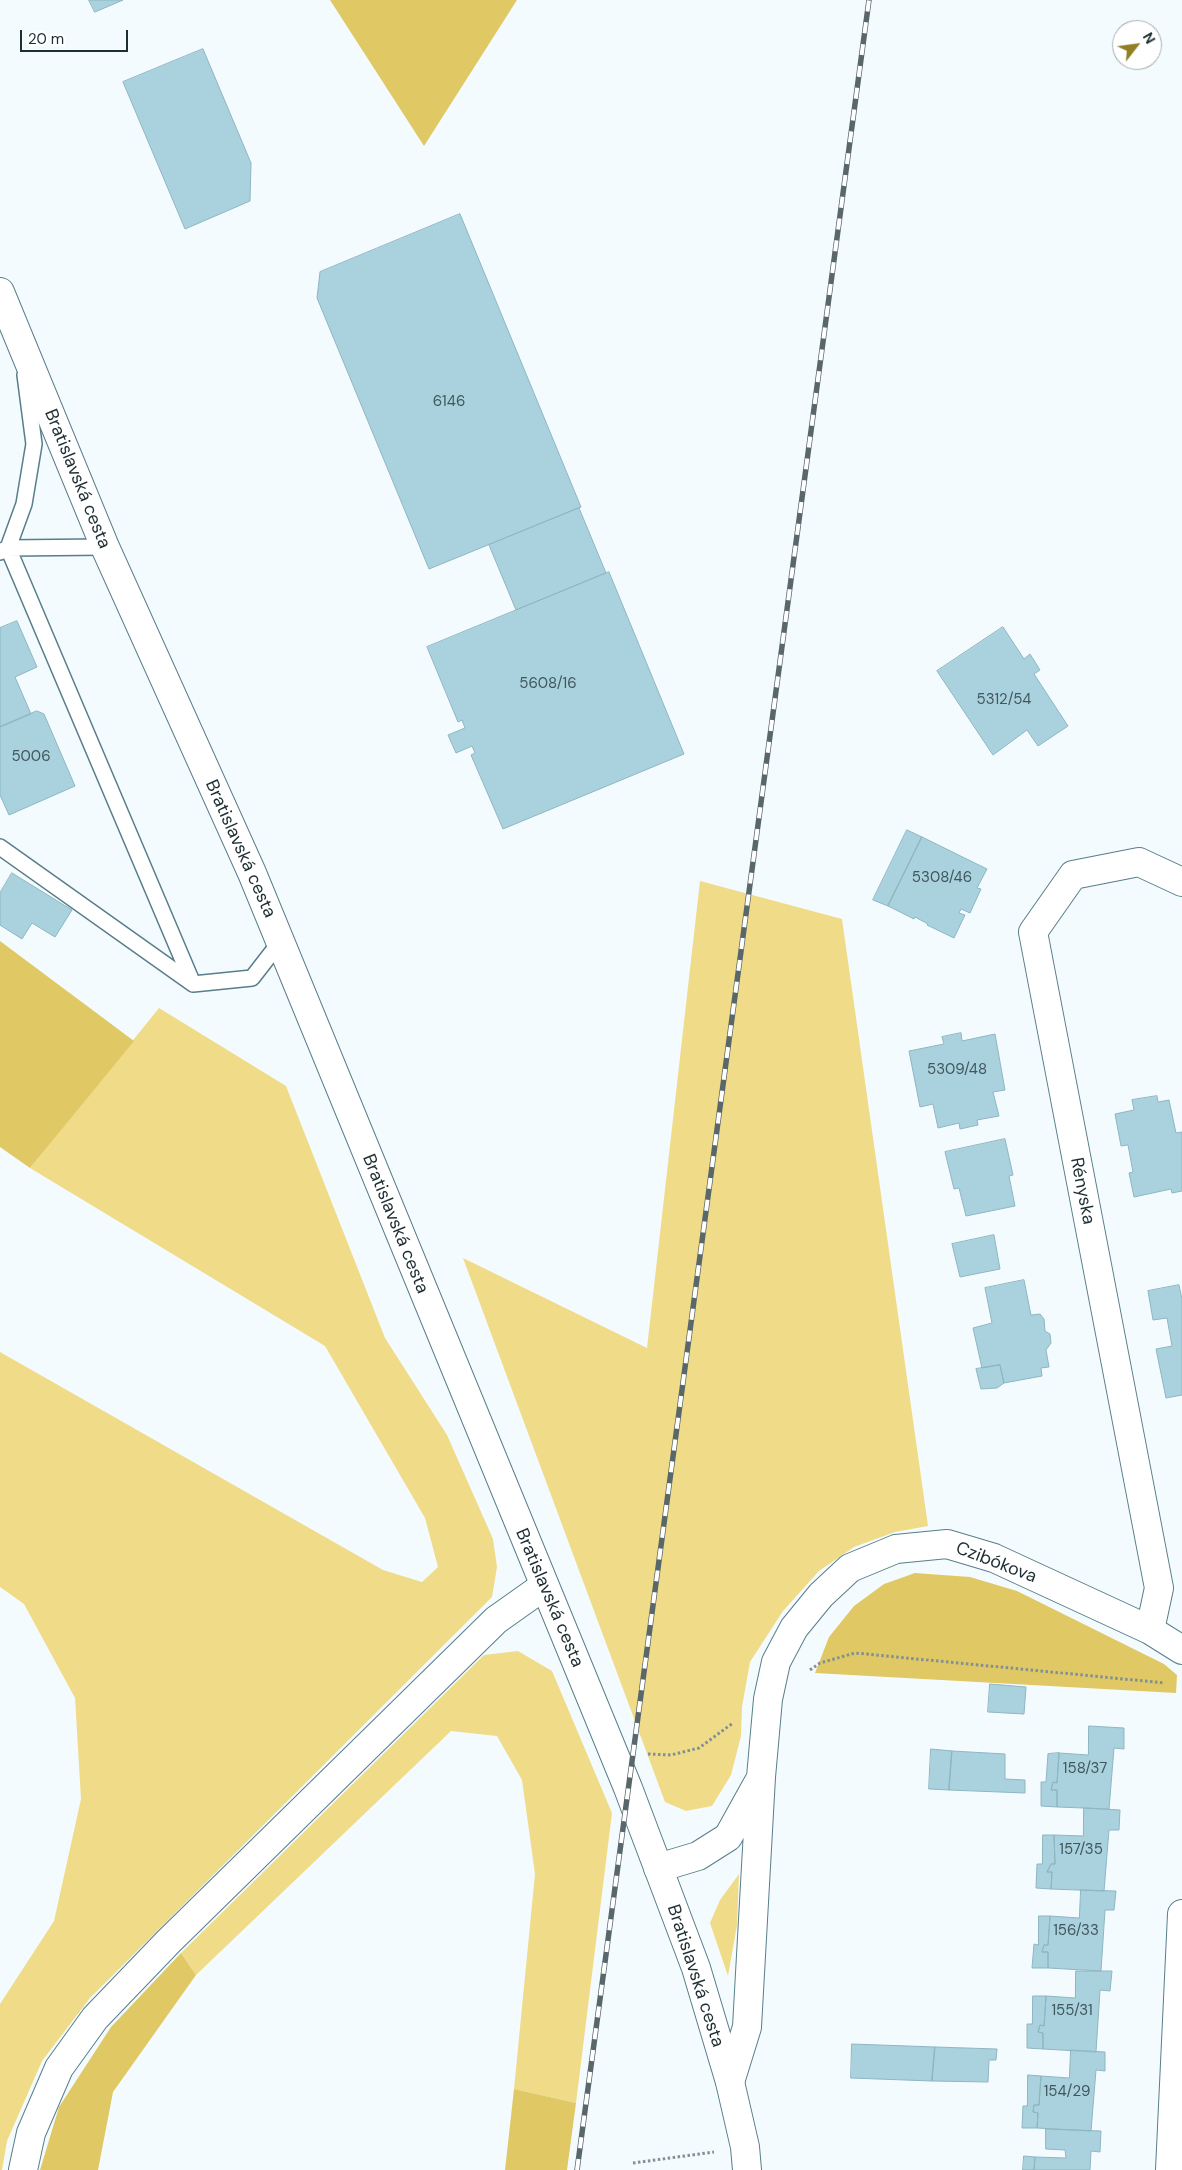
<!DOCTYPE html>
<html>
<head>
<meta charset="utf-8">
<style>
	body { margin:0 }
	#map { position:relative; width:1182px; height:2170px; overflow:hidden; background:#f3fbfe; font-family:"DM Sans",sans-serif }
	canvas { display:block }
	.north { position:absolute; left:1112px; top:20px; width:50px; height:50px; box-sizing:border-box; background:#fff; border:1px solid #a5abad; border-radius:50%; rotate:60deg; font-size:14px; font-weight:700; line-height:20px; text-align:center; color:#1e2e32 }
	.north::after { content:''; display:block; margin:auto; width:18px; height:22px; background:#927e25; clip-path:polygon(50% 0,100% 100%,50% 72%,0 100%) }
	.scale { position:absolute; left:20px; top:30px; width:108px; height:22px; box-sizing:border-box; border:2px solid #1e2e32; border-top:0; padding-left:6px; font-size:15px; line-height:18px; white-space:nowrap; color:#1e2e32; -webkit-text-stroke:4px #fff; paint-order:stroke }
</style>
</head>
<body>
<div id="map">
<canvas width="1182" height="2170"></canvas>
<div class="north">N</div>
<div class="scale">20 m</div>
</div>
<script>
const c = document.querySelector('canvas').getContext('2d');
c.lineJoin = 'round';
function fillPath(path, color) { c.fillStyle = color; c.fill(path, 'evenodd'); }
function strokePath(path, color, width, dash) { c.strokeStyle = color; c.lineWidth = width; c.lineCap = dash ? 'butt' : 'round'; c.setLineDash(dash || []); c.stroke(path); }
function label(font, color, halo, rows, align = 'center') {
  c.font = font + ' "DM Sans",sans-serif'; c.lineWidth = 4; c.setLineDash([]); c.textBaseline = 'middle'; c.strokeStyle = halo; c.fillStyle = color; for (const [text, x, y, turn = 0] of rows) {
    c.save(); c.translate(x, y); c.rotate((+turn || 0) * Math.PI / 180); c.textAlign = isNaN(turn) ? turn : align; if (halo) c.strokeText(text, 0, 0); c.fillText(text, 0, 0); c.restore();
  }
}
fillPath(new Path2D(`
	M700 881 842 919 928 1526 895 1532 854 1547 819 1571 783 1611 750 1662 742 1707 741 1736 731 1775 712 1806 686 1811 665 1802 463 1258 647 1348Z
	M159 1008 286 1086 385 1338 447 1435 493 1539 497 1567 492 1597 90 1998 42 2061 7 2141 2 2170H0V2004L54 1921 81 1799 75 1698 24 1604 0 1587V1352L383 1570 422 1582 438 1567 425 1518 325 1346 30 1168Z
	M518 1651 552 1671 612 1813 576 2103 514 2089 535 1874 522 1780 497 1736 451 1731 196 1975 181 1953 484 1655Z
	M739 1874 737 1925 728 1976 710 1923 720 1900Z`), '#f0db88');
fillPath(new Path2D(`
	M330 0H517L424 146Z
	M0 941 134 1041 30 1168 0 1147Z
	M915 1573 970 1577 1017 1591 1164 1664 1177 1675 1176 1693 815 1673 829 1637 854 1606 884 1584Z
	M181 1953 196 1975 113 2092 98 2170H40L59 2107 111 2027Z
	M514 2089 576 2103 567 2170H505Z`), '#e0c865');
const building = new Path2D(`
	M89 0H123L95 12Z
	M203 49 251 163 250 201 185 229 123 82Z
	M460 214 581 507 429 569 317 298 320 272Z
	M579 508 606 573 516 610 489 545Z
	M609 572 684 754 503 829 471 755 475 753 472 746 456 753 448 735 465 728 462 720 458 722 427 647Z
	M17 621 37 667 15 677 31 714 0 727V628Z
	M1003 627 1024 659 1030 654 1040 670 1034 674 1068 726 1038 746 1027 730 993 755 937 671Z
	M37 711 44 714 75 786 9 815 0 795V727Z
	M907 830 922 837 888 906 873 900Z
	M922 837 987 869 977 888 981 889 970 913 961 909 959 913 965 915 954 938 927 925 928 924 915 917 914 919 888 906Z
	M12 873 72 910 55 937 32 923 22 939 0 925V893Z
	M961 1033 962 1041 995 1034 1005 1090 993 1092 999 1116 977 1120 978 1125 960 1129 959 1123 938 1128 933 1104 920 1107 909 1051 944 1044 942 1037Z
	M1157 1096 1158 1102 1169 1100 1176 1133 1182 1132V1191L1172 1193 1171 1189 1134 1197 1129 1173 1133 1172 1128 1145 1121 1146 1115 1114 1134 1110 1132 1100Z
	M1005 1139 1013 1175 1009 1176 1015 1206 966 1216 959 1188 954 1189 945 1152Z
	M994 1235 1000 1269 960 1277 952 1244Z
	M1024 1280 1031 1315 1040 1314 1044 1319 1045 1331 1050 1334 1051 1343 1046 1350 1049 1367 1041 1368 1042 1376 1004 1383 1000 1365 982 1368 973 1328 992 1323 985 1288Z
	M1179 1285 1182 1299V1395L1166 1398 1156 1349 1172 1346 1167 1318 1153 1320 1148 1291Z
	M1000 1365 1004 1383 997 1388 981 1389 976 1369Z
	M990 1684 1026 1687 1024 1714 988 1712Z
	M1089 1726 1124 1728V1749L1114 1748 1109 1809 1057 1807V1790H1051L1053 1782 1057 1783 1059 1753 1088 1755Z
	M931 1749 952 1751 949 1790 929 1789Z
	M952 1751 1005 1754V1779L1025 1780V1793L949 1790Z
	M1059 1753 1057 1783 1053 1782 1051 1790H1057V1807L1041 1806V1782H1046L1048 1754Z
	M1084 1808 1120 1810 1119 1830H1109L1104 1891 1051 1889 1052 1872H1047L1051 1864H1055L1054 1835 1083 1836Z
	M1043 1835H1054L1055 1864H1051L1047 1872H1052L1051 1889 1036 1888 1037 1864H1042Z
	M1081 1890 1116 1891 1114 1910H1105L1101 1971 1048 1968V1952H1042L1044 1945H1048L1050 1916 1079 1918Z
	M1039 1916H1050L1048 1945H1044L1042 1952H1048V1968H1032L1034 1944 1038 1945Z
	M1076 1971H1112L1110 1991 1100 1990 1096 2052 1043 2049V2033L1038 2032 1040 2025 1044 2026 1046 1996 1075 1998Z
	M1033 1996H1046L1044 2026 1040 2025 1038 2032 1043 2033V2049L1027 2048V2024H1032Z
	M852 2044 935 2047 932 2081 851 2078Z
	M935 2047 997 2049 996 2060H989L988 2082 932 2081Z
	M1071 2050 1105 2052V2071L1096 2070 1091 2131 1037 2128 1038 2113 1033 2112 1034 2105H1039L1041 2076 1069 2078Z
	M1028 2075 1041 2076 1039 2105H1034L1033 2112 1038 2113 1037 2128H1022L1023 2106H1027Z
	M1046 2129 1101 2131 1100 2152 1091 2151 1090 2170H1034L1035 2157 1066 2158 1065 2150 1046 2149Z
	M1024 2156 1035 2157 1034 2170H1023Z`);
fillPath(building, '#aad2de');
strokePath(building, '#8eb6c1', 1);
const lane = new Path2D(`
	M25 375 34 444 24 504 8 548 193 984
	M0 552 8 548 105 547
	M0 847 193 984 252 978 280 942`);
const street = new Path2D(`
	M1150 1630 1159 1588 1033 932 1073 875 1139 862 1182 882
	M658 1868 698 1856 728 1837 758 1783
	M730 2082 747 2027 761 1777 768 1699 776 1662 794 1628 821 1595 850 1568 896 1549 947 1544 994 1558 1150 1630 1182 1650
	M23 2170 31 2133 59 2068 95 2018 168 1942 496 1620 544 1586
	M1170 2170 1182 1914`);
const secondary = new Path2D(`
	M0 292 105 547 252 873 628 1788 696 1968 730 2082 745 2147 747 2170`);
strokePath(lane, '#587e89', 18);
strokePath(street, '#587e89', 30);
strokePath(secondary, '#587e89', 30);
strokePath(new Path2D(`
	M810 1670 820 1663 855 1653 1165 1683
	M648 1754 671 1755 699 1748 733 1723
	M633 2163 714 2152`), '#839093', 3, [2.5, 2.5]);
strokePath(lane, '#fff', 15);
strokePath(street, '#fff', 28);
strokePath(secondary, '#fff', 28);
const rail = new Path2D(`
	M577 2170 869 0`);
strokePath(rail, '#59676b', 5.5);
strokePath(rail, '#fff', 4, [11]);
label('15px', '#41575d', null, [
	["6146",449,402],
	["5608/16",548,684],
	["5312/54",1004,700],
	["5006",31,757],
	["5308/46",942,878],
	["5309/48",957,1070],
	["158/37",1085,1769],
	["157/35",1081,1850],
	["156/33",1076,1931],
	["155/31",1072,2011],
	["154/29",1067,2092]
]);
label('18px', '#1e2e32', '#fff', [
	["Bratislavská cesta",77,479,68],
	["Bratislavská cesta",240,849,66],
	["Rényska",1082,1191,79],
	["Bratislavská cesta",395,1224,68],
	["Czibókova",996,1563,21],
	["Bratislavská cesta",549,1598,67],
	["Bratislavská cesta",695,1976,72]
]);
</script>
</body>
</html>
